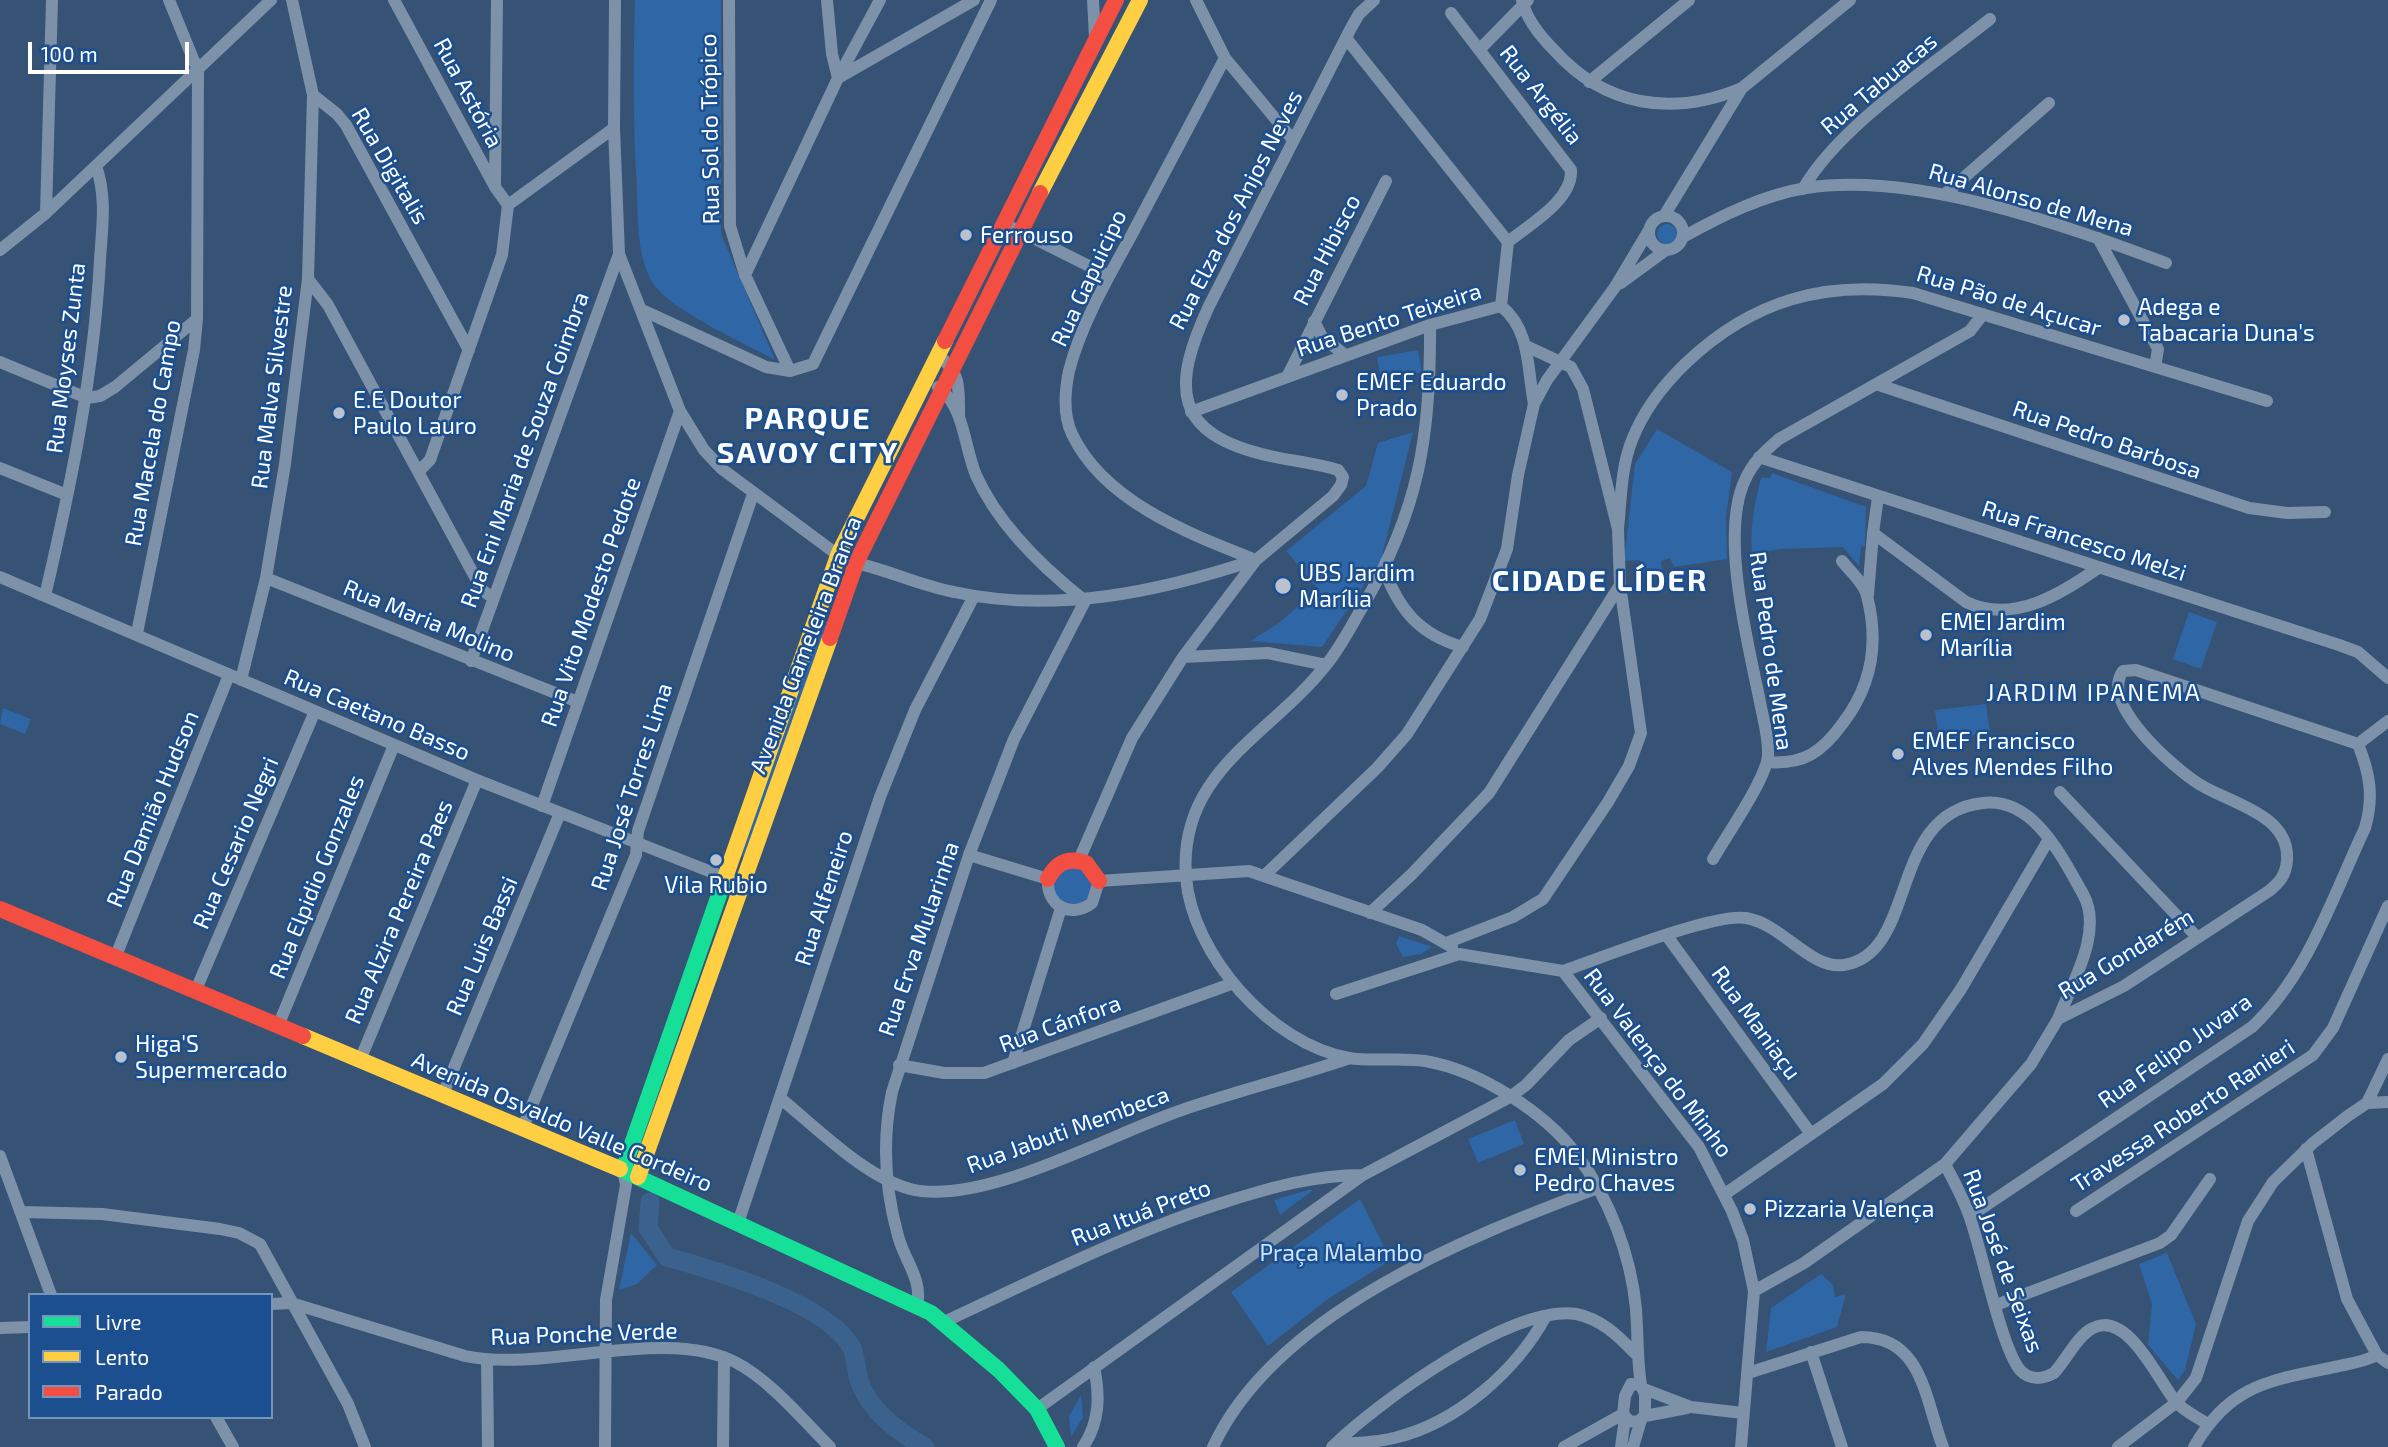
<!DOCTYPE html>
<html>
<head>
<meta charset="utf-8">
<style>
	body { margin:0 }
	#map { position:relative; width:2388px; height:1447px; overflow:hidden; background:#365274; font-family:"Exo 2",sans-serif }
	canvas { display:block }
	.legend { position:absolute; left:28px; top:1293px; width:245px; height:126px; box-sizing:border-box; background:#1b4f8f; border:2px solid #7695bc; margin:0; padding:9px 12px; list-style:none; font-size:21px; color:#fff }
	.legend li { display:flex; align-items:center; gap:14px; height:35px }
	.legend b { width:35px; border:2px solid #7695bc }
	.scale { position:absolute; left:28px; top:42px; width:161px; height:32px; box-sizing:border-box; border:4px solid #fff; border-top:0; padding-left:9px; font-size:21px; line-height:24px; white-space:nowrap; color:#fff; -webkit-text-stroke:5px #1b4f8f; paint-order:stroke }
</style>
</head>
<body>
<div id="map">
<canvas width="2388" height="1447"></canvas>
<ul class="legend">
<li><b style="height:9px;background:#16e098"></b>Livre</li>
<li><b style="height:9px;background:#ffcf43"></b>Lento</li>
<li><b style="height:9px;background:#f24e42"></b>Parado</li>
</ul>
<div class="scale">100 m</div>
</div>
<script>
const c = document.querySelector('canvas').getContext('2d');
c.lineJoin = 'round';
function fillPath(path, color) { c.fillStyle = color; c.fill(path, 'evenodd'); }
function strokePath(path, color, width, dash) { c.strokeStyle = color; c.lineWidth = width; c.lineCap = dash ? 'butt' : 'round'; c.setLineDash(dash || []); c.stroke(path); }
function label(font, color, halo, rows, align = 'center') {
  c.font = font + ' "Exo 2",sans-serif'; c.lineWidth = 5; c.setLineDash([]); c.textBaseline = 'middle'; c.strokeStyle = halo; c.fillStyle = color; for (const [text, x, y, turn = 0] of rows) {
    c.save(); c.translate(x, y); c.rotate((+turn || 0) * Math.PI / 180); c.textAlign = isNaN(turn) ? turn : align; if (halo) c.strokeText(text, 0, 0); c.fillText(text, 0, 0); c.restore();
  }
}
fillPath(new Path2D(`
	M635 0H721V234L775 360C745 343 666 309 651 280 637 254 638 220 637 192 633 127 633 64 635 0Z
	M1657 234a10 10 0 1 1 20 0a10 10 0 1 1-20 0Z
	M1418 350 1422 372 1381 380 1377 357Z
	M1657 429 1732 472 1726 517 1727 559 1674 567 1670 558 1661 561 1662 570 1642 573 1640 560 1624 561 1635 464Z
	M1413 432 1381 560 1322 647 1250 641 1279 623 1318 589 1286 551 1366 486 1378 443Z
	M1772 473 1866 507 1865 546 1861 547 1859 566 1843 547 1780 549 1752 554C1750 528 1754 504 1761 478H1770Z
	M2189 612 2217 622 2201 669 2173 659Z
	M823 620 827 622 745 857 741 856Z
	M1986 704 1990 733 1939 740 1935 710Z
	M3 708 31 719 25 734 0 724Z
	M1078 864 1095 882 1089 900 1077 907 1057 900 1051 880 1054 874Z
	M1399 936 1432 947 1421 954 1403 957 1396 944Z
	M1515 1120 1524 1144 1478 1163 1468 1139Z
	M1311 1189 1312 1191 1280 1215 1274 1200Z
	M1360 1199 1391 1260 1328 1299 1268 1346 1231 1292Z
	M631 1233 657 1265 637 1284 619 1290Z
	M2167 1253 2196 1324 2185 1370 2178 1380 2148 1345 2152 1304 2139 1264Z
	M1821 1274 1833 1285 1835 1297 1846 1294 1837 1327 1766 1352 1771 1308Z
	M1081 1395 1083 1417 1071 1437 1069 1416Z`), '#2f66a5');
strokePath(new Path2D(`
	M650 1202 648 1228 667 1257C714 1270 828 1303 852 1348 856 1358 856 1370 859 1380 869 1411 898 1432 925 1447`), '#3b618d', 19);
strokePath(new Path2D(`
	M394 0 495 187 508 205
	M615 0 614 128 619 254 680 411 704 450 722 469 846 561C882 567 917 585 954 592 1055 614 1158 592 1255 560
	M729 0 730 226 745 275 790 371
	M827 0 832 54 838 78
	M1093 0 1095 38
	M1196 0 1225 58 1293 140
	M1522 0C1526 18 1541 37 1554 50 1605 107 1673 117 1742 88
	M1451 13 1571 170C1573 200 1529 225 1508 242L1501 306
	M1346 38 1508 242
	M1479 50 1528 0
	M1225 58C1194 117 1162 177 1131 236 1108 278 1081 324 1069 371 1065 390 1063 415 1072 434 1104 502 1190 534 1256 560
	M838 78 974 0
	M1589 82 1689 0
	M313 95 337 114 346 125 469 350
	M495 185 497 0
	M1803 189C1838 127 1933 65 1990 19
	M1944 195 2049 103
	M46 213 52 0
	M1649 233a17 17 0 1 1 34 0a17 17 0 1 1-34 0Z
	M1664 216 1742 88 1850 0
	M1013 228 1109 276
	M1683 237C1721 216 1763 195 1806 188 1915 171 2064 225 2166 263
	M2098 238 2158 349 2155 367
	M0 250 46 213 271 0
	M745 275 838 78 880 0
	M308 279 328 305 482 590 493 598
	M1621 283 1666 250
	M642 310 766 367 790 371 813 364 991 0
	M1314 321 1322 337 1345 355
	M1430 325C1431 436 1419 510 1363 606 1351 626 1341 647 1326 665 1270 736 1178 771 1186 877 1192 955 1271 1044 1349 1058 1373 1062 1400 1057 1425 1061 1478 1070 1544 1111 1577 1155 1609 1198 1631 1255 1636 1309 1638 1335 1637 1360 1641 1385
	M937 354C961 373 959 386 959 416
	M0 362 87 398 100 396 115 387 197 319
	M1288 375 1386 181
	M1879 385 2249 508 2287 513 2325 512
	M1191 412 1430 325 1501 306C1531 330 1527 369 1534 404
	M1759 457 2339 645 2358 652 2388 678
	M0 468 67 495
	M419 471 430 460 502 255 508 205 614 128
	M1878 497 1873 533 1966 602C2012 624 2060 595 2098 568
	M1618 529C1621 500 1621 467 1632 440 1644 409 1664 384 1687 362 1753 300 1825 280 1913 293L2267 401
	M1384 569C1399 610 1420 635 1463 647
	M0 577 477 780 742 884
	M266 578 578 702
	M1868 595 1873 533
	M45 596C71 485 94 374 100 260 102 228 107 197 96 166
	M137 633 194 350 197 319 198 71 169 0
	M1183 657 1268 653 1326 665
	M471 661 619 254
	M241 680 266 578 285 464 308 279 313 95 292 0
	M2358 744 2388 721
	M1767 762C1804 765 1822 752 1843 723 1872 685 1879 642 1867 596 1865 584 1849 570 1842 561
	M2060 792 2197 937
	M542 806 680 411
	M969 855 1048 879C1046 906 1071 919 1092 903L1099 881 1249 871 1422 930 1452 947
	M1713 859C1726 836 1767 778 1768 755 1769 736 1762 715 1759 697 1747 639 1720 533 1745 480 1753 462 1765 451 1779 439L1970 331 1983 314
	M1079 860 1132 738 1183 657 1256 560 1333 496 1341 485 1343 477 1338 470C1316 463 1292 461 1270 456 1171 434 1172 386 1209 306L1351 28 1359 14 1374 0
	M1265 875 1377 768 1407 734 1480 619 1507 549 1518 475 1534 404 1547 380 1615 287 1649 230
	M1370 913 1412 874 1489 793 1620 585
	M1667 936 1811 1134
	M1446 943 1513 917 1543 899 1608 802 1629 766 1641 733 1620 585 1618 529 1583 389 1571 367 1526 346
	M115 958 229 675
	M1563 971C1601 958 1713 913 1746 918 1783 924 1810 970 1844 965 1919 953 1887 813 1983 803 2034 797 2062 857 2083 894 2104 931 2072 983 2058 1019
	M195 992 315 711
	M1336 994 1459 954 1563 971 1699 1147 1732 1211 1743 1240 1754 1291 1741 1447
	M278 1026 394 745
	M360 1060 477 780
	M1013 1063 1061 908
	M899 1065 944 1073H984L1231 984
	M443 1094 560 813
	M780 1098C817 1128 865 1177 910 1189 983 1207 1110 1134 1182 1110 1237 1091 1294 1077 1350 1058
	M2367 1103 2388 1059
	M523 1127 636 855 638 831 753 494
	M2306 1149 2347 1299 2377 1355
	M0 1156 51 1295
	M1945 1164C1954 1182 1964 1199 1970 1218 1982 1251 2001 1347 2020 1370 2030 1381 2043 1379 2054 1373 2066 1360 2078 1335 2093 1328 2128 1310 2159 1382 2176 1402 2184 1411 2197 1417 2207 1424
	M1725 1194 1883 1084 1923 1044 1961 989 2049 839
	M2076 1211 2313 1055 2333 1028 2388 906
	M22 1212 102 1214 220 1229 239 1233 260 1244 348 1404 365 1447
	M738 1223 880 797 915 710 974 596
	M1754 1291 1804 1263 1945 1164 2031 1064 2058 1019 2124 986 2269 891C2280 882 2286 875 2287 860 2290 814 2229 803 2199 784 2174 768 2099 704 2123 671L2136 670 2358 744C2370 774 2374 797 2365 828 2333 896 2308 975 2252 1027L1970 1216
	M271 1304 291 1303 465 1356C545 1373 663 1326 735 1362 769 1379 803 1420 830 1447
	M1996 1305 2160 1243 2171 1235 2210 1179
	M917 1307C923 1279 905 1262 898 1236 885 1189 882 1140 892 1092L969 855 1014 739 1085 601C1042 567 998 525 976 475 964 447 965 407 938 387
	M944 1322C1037 1279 1129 1232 1228 1201 1273 1187 1315 1175 1362 1175
	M0 1328 30 1327
	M1811 1352 1842 1447
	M487 1361 488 1447
	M1748 1373 1861 1337C1923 1337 1925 1400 1943 1447
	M1631 1384 1641 1385 1645 1394V1416L1637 1422 1629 1421 1623 1414 1625 1396Z
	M1644 1389 1691 1407 1743 1413
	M1037 1409 1363 1175 1510 1097 1526 1085 1569 1040 1601 1018
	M1645 1416 1687 1408
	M216 1417 233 1447
	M1335 1444C1355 1443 1374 1443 1394 1438 1457 1423 1516 1371 1546 1316
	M605 1447 606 1300 626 1185 623 1170
	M723 1447 724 1357
	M1083 1447C1100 1422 1100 1395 1094 1367
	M1213 1447C1275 1313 1467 1237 1598 1188
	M1332 1447C1377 1403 1512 1304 1576 1314 1602 1319 1619 1337 1637 1355
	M1564 1447 1623 1414
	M1621 1447 1625 1418
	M1633 1447 1641 1420
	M2118 1447 2177 1402 2196 1378 2248 1221 2273 1182 2313 1143 2349 1115 2367 1103 2388 1102
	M2194 1447C2228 1387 2266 1381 2330 1368 2346 1364 2362 1363 2377 1355L2388 1363`), '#7d92a8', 12);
strokePath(new Path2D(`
	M620 1169 931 1313 999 1370 1037 1409 1057 1447
	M623 1170 726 875`), '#16e098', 16);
strokePath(new Path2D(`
	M1040 193 1140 0
	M726 875 839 553 945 341
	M303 1036 620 1169
	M638 1177 830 638`), '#ffcf43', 16);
strokePath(new Path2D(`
	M945 341 1116 0
	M830 638 857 561 1040 193
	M1048 879C1056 863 1068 857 1086 863L1099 881
	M0 909 303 1036`), '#f24e42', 16);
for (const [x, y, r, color] of [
	[966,235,7,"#b9c2ce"],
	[2124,320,7,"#b9c2ce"],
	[1342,395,7,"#b9c2ce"],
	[339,413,7,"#b9c2ce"],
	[1283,586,9,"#b9c2ce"],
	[1926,635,7,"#b9c2ce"],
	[1898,754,7,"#b9c2ce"],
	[716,860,7,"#b9c2ce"],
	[121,1057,7,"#b9c2ce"],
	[1520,1170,7,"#b9c2ce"],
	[1750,1209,7,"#b9c2ce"]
]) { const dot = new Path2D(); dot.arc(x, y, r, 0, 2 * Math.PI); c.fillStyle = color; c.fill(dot); strokePath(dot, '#1b4f8f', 2.5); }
label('23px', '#fff', '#1b4f8f', [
	["Rua Tabuacas",1879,84,-40],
	["Rua Astória",468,93,62],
	["Rua Argélia",1541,95,52],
	["Rua Sol do Trópico",710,129,-91],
	["Rua Digitalis",390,166,60],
	["Rua Alonso de Mena",2031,200,16],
	["Rua Elza dos Anjos Neves",1236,210,-63],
	["Rua Hibisco",1327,250,-63],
	["Rua Gapuicipo",1089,278,-65],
	["Rua Pão de Açucar",2009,301,17],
	["Rua Bento Teixeira",1389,320,-18],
	["Rua Moyses Zunta",66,358,-83],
	["Rua Malva Silvestre",272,387,-83],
	["Rua Macela do Campo",153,433,-80],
	["Rua Pedro Barbosa",2107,440,19],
	["Rua Eni Maria de Souza Coimbra",525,450,-70],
	["Rua Francesco Melzi",2084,541,18],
	["Rua Vito Modesto Pedote",591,602,-71],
	["Rua Maria Molino",429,621,22],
	["Avenida Gameleira Branca",806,645,-69],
	["Rua Pedro de Mena",1771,651,82],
	["Rua Caetano Basso",377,715,23],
	["Rua José Torres Lima",632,787,-72],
	["Rua Damião Hudson",153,809,-68],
	["Rua Cesario Negri",236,843,-67],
	["Rua Elpidio Gonzales",317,877,-68],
	["Rua Alfeneiro",824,898,-72],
	["Rua Alzira Pereira Paes",399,912,-67],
	["Rua Erva Mularinha",919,939,-71],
	["Rua Luis Bassi",482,946,-67],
	["Rua Gondarém",2126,954,-31],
	["Rua Maniaçu",1756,1023,54],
	["Rua Cánfora",1060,1024,-20],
	["Rua Felipo Juvara",2175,1051,-35],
	["Rua Valença do Minho",1658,1063,53],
	["Travessa Roberto Ranieri",2183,1116,-33],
	["Avenida Osvaldo Valle Cordeiro",562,1122,23],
	["Rua Jabuti Membeca",1068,1130,-20],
	["Rua Ituá Preto",1141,1213,-21],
	["Rua José de Seixas",2003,1261,70],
	["Rua Ponche Verde",584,1334,-2]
]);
label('23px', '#fff', '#1b4f8f', [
	["Ferrouso",980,235],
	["Adega e",2138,307],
	["Tabacaria Duna's",2138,333],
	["EMEF Eduardo",1356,382],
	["Prado",1356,408],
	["E.E Doutor",353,400],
	["Paulo Lauro",353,426],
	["UBS Jardim",1299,573],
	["Marília",1299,599],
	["EMEI Jardim",1940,622],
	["Marília",1940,648],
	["EMEF Francisco",1912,741],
	["Alves Mendes Filho",1912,767],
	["Vila Rubio",716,885,"center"],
	["Higa'S",135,1044],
	["Supermercado",135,1070],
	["EMEI Ministro",1534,1157],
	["Pedro Chaves",1534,1183],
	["Pizzaria Valença",1764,1209]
], 'left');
label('23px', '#cfe3fa', '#1b4f8f', [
	["Praça Malambo",1341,1253]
]);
c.letterSpacing = '2px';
label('24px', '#fff', '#1b4f8f', [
	["JARDIM IPANEMA",2094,693]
]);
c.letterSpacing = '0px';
c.letterSpacing = '2px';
label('bold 30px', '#fff', '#1b4f8f', [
	["PARQUE",808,419],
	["SAVOY CITY",808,453],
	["CIDADE LÍDER",1600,581]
]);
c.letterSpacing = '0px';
</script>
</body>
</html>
